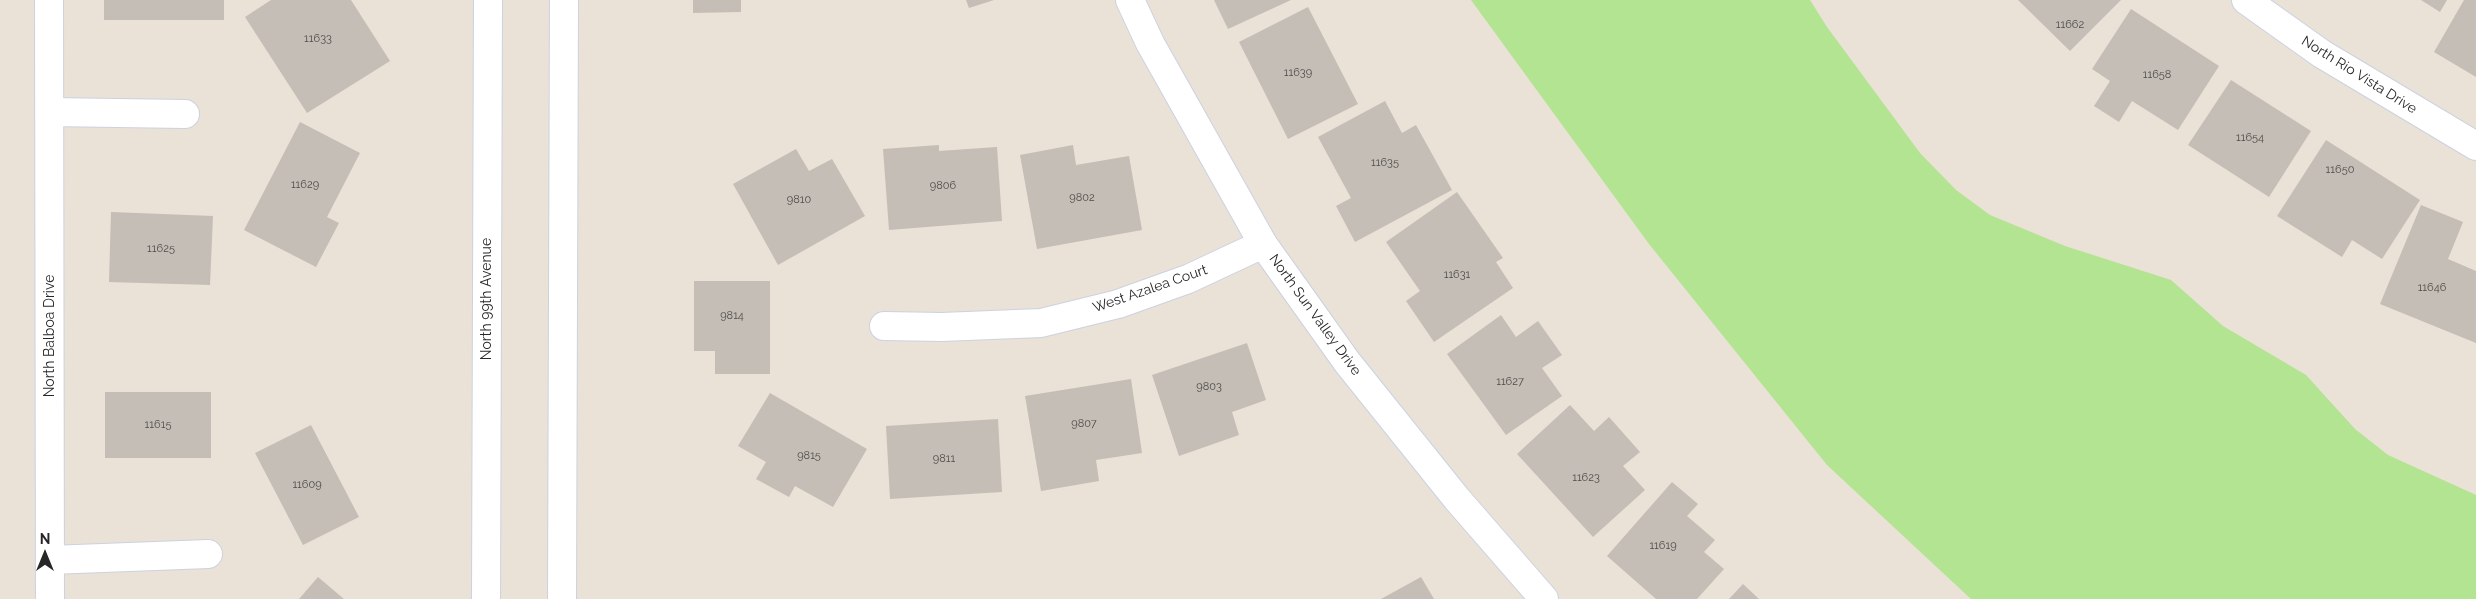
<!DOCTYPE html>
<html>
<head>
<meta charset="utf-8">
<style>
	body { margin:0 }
	#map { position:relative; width:2476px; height:599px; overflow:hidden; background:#eae1d7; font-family:Raleway,sans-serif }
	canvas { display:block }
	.north { position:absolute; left:20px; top:529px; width:50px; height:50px; -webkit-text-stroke:4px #fff; paint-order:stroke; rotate:0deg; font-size:14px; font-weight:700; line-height:20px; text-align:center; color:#272727 }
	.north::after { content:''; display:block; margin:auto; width:18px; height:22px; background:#272727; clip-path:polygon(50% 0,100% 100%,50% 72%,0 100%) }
</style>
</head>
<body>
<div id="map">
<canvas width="2476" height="599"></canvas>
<div class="north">N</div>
</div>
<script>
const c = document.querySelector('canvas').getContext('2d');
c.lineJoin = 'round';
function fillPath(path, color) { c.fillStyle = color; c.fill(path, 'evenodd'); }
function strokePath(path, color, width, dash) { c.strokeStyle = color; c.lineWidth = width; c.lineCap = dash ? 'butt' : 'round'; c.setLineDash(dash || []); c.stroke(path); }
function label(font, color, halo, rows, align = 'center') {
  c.font = font + ' Raleway,sans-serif'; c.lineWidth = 4; c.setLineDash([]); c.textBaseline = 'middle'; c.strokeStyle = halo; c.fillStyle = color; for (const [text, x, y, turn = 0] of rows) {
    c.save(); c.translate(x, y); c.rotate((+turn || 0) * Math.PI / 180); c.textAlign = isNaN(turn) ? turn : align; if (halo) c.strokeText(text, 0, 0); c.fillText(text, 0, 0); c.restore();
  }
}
fillPath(new Path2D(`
	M1471 0H1810L1827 27 1920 153 1956 190 1990 215 2065 246 2171 280 2223 326 2306 375 2355 429 2388 455 2476 495V599H1971L1827 465 1649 244Z`), '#b2e491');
fillPath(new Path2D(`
	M104 0H224V20H104Z
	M271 0H351L390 61 307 113 245 17Z
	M693 0H741V12L693 13Z
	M966 0H994L969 8Z
	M1214 0H1291L1228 29Z
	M2018 0H2121L2070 51Z
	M2421 0H2447L2440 12Z
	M2464 0H2476V77L2434 52Z
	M1308 7 1358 104 1288 139 1239 42Z
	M2131 9 2219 66 2178 130 2132 101 2119 122 2094 106 2110 81 2092 69Z
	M2231 80 2311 131 2269 197 2188 145Z
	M1385 101 1402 133 1416 125 1452 190 1355 242 1336 206 1351 198 1318 137Z
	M300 122 360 153 327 217 339 223 316 267 244 230Z
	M2326 140 2420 200 2382 259 2352 240 2342 257 2277 216Z
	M939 145V151L997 147 1002 221 889 230 883 149Z
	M1073 145 1076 165 1129 156 1142 230 1037 249 1020 155Z
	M796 149 809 171 832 159 865 216 778 265 733 184Z
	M1457 192 1503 258 1496 262 1513 288 1434 342 1406 301 1420 291 1386 242Z
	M2421 205 2463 222 2448 259 2476 271V343L2380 304Z
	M111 212 213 216 210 285 109 282Z
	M694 281H770V374H715V351H694Z
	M1501 315 1516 337 1538 321 1562 355 1542 368 1562 396 1506 435 1447 354Z
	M1247 343 1266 400 1232 412 1239 435 1179 456 1152 375Z
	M1131 379 1142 453 1096 460 1099 481 1041 491 1025 396Z
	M105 392H211V458H105Z
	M770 393 867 449 833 507 795 486 789 497 756 479 766 462 738 446Z
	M1570 405 1594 431 1609 417 1640 452 1623 466 1645 490 1593 537 1517 454Z
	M998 419 1002 492 890 499 886 426Z
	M311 425 359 517 303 545 255 453Z
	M1672 482 1698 504 1687 516 1715 540 1704 552 1724 569 1697 599H1656L1607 556Z
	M318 577 344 599H299Z
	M1421 577 1434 599H1381Z
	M1743 584 1759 599H1729Z`), '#c5beb7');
const street = new Path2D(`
	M49 0 50 599
	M1130 0 1150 43 1263 244 1347 362 1457 499 1544 599
	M2246 0 2322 54 2476 146
	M50 112 185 114
	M884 326 942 327 1041 323 1118 304 1188 279 1263 244
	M50 560 208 554`);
const secondary = new Path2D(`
	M486 599 488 0
	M562 599 564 0`);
strokePath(street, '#ccd2e1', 30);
strokePath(secondary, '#ccd2e1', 30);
strokePath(street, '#fff', 28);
strokePath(secondary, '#fff', 28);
label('11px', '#4e4d4b', null, [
	["11662",2070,25],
	["11633",318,39],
	["11639",1298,73],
	["11658",2157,75],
	["11654",2250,138],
	["11635",1385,163],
	["11650",2340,170],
	["11629",305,185],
	["9806",943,186],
	["9802",1082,198],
	["9810",799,200],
	["11625",161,249],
	["11631",1457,275],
	["11646",2432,288],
	["9814",732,316],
	["11627",1510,382],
	["9803",1209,387],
	["9807",1084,424],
	["11615",158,425],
	["9815",809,456],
	["9811",944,459],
	["11623",1586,478],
	["11609",307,485],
	["11619",1663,546]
]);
label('14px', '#272727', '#fff', [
	["North Rio Vista Drive",2359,75,32],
	["West Azalea Court",1150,289,-19],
	["North 99th Avenue",487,299,-90],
	["North Sun Valley Drive",1315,315,54],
	["North Balboa Drive",50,336,-90]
]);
</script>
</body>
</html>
